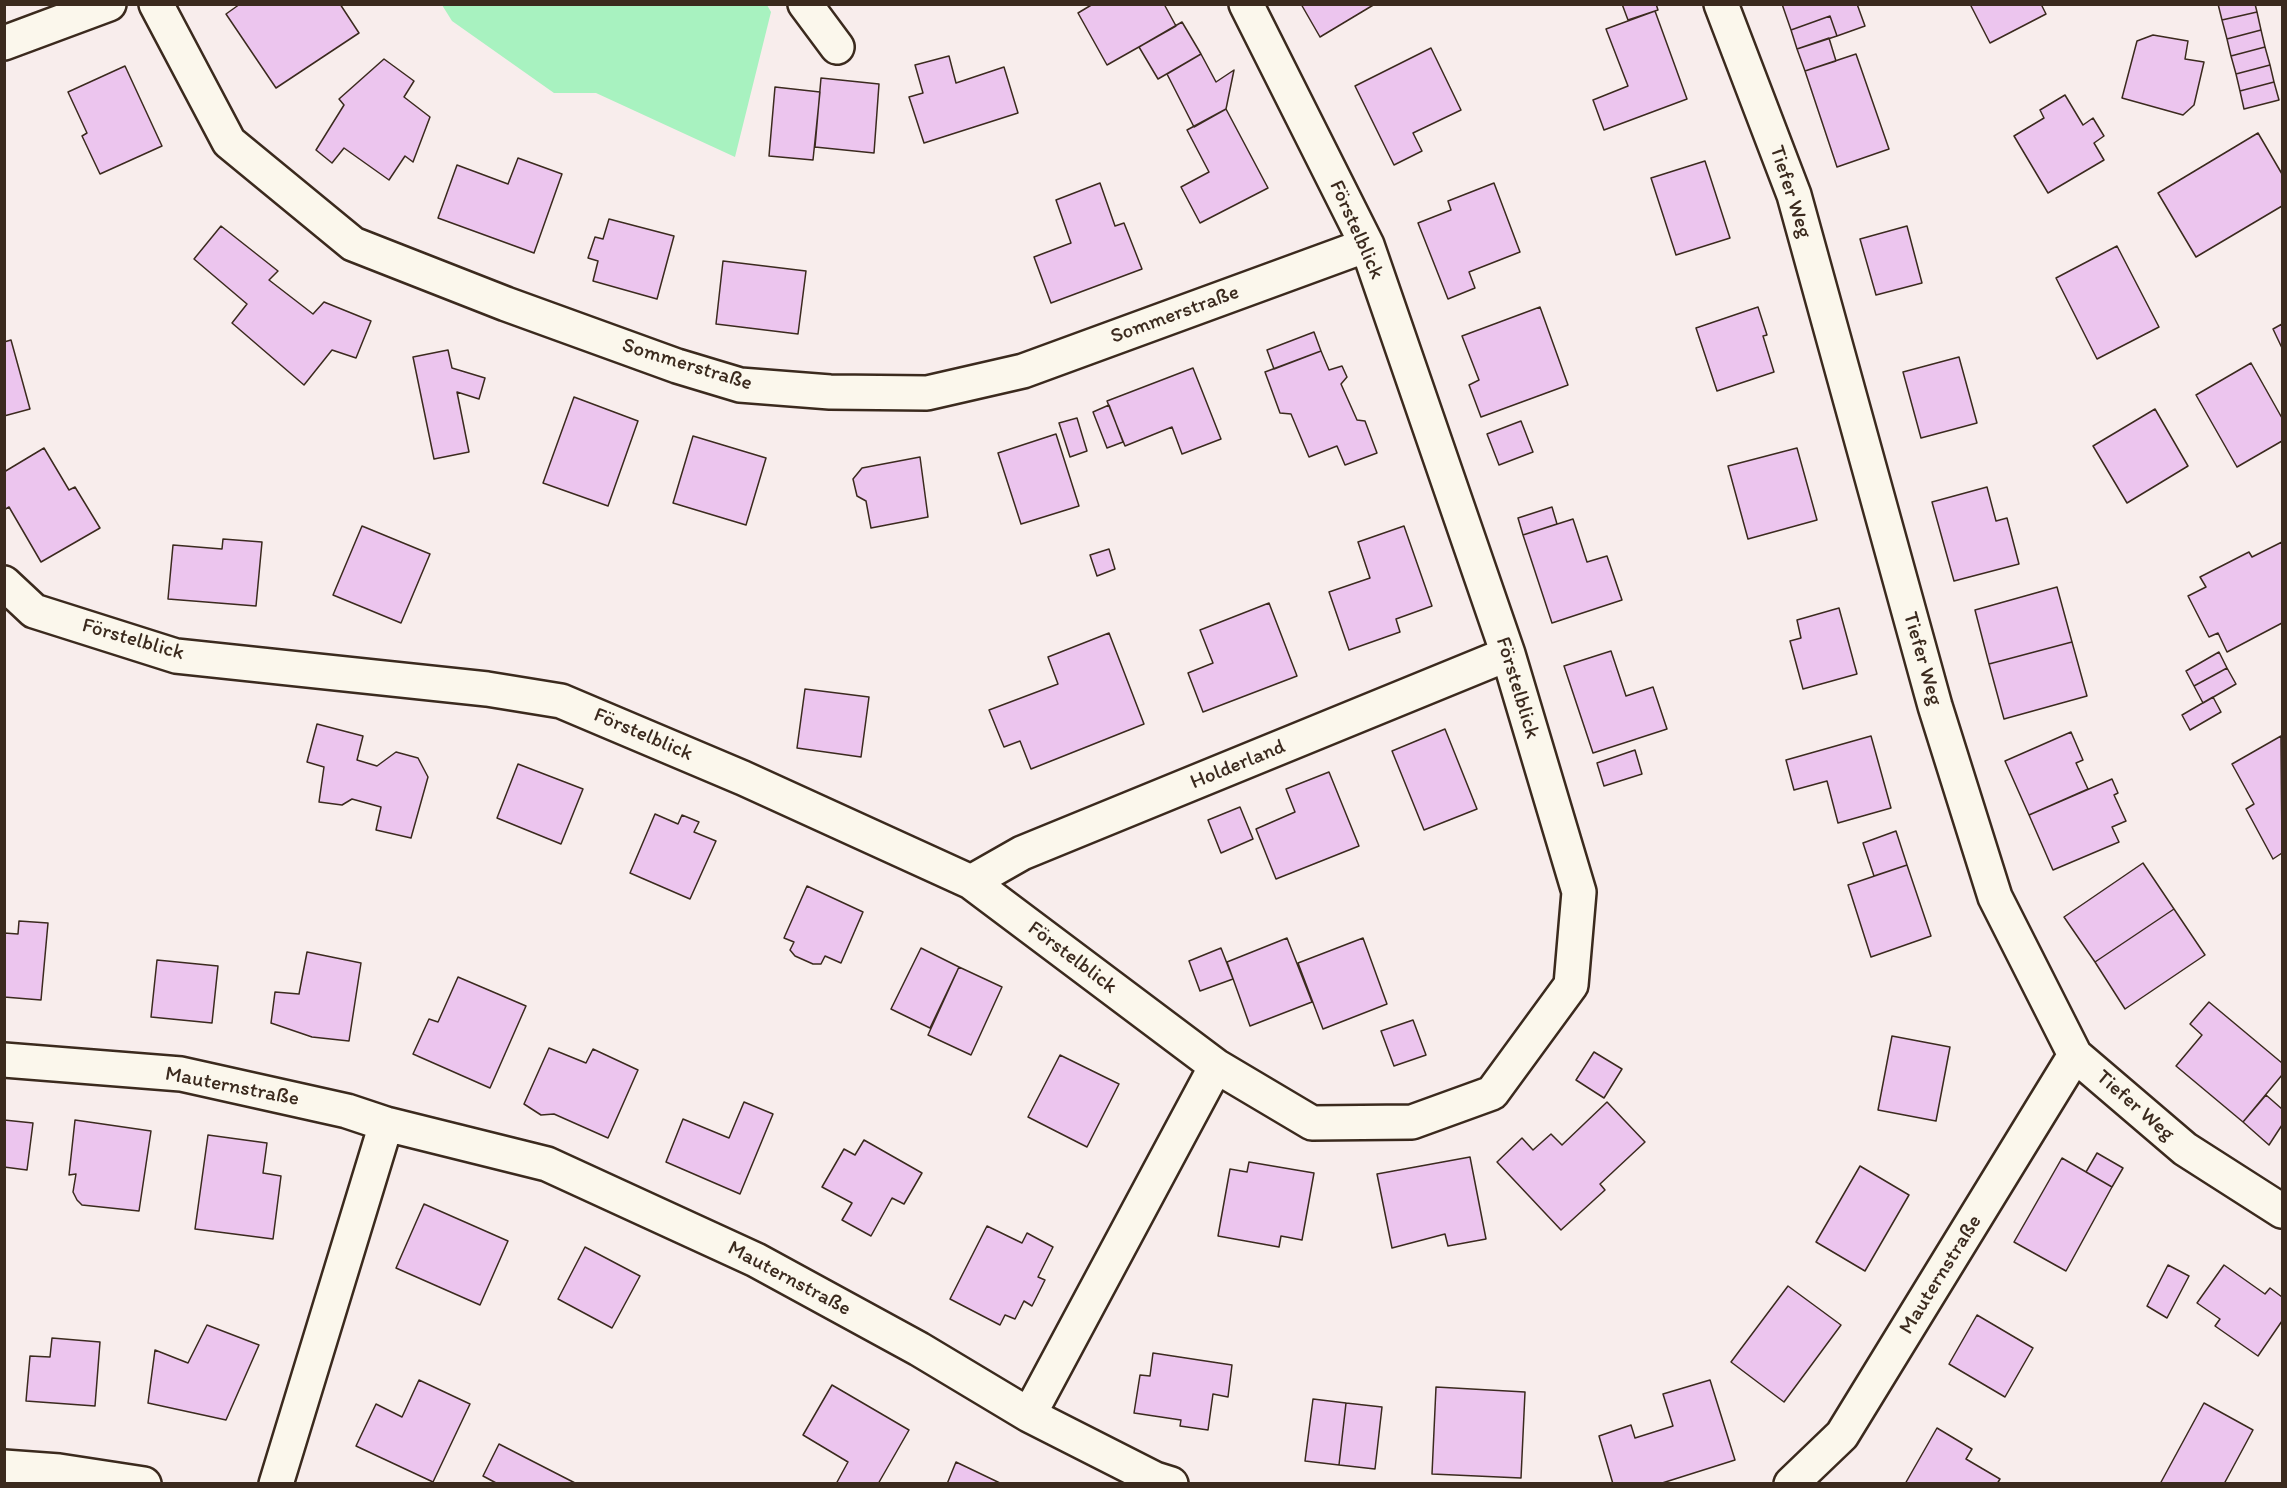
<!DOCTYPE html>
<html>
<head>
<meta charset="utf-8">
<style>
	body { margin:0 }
	#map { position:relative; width:2287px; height:1488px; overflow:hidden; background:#f8edec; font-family:Itim,sans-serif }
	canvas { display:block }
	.frame { position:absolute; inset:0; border:6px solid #3b2a1e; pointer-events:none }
</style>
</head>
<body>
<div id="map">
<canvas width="2287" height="1488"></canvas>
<div class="frame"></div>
</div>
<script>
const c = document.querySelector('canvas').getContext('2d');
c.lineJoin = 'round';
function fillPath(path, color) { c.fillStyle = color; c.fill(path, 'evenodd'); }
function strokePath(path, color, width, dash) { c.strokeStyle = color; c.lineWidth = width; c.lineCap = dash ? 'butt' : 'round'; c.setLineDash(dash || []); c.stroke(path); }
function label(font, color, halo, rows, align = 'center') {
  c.font = font + ' Itim,sans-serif'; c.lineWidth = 5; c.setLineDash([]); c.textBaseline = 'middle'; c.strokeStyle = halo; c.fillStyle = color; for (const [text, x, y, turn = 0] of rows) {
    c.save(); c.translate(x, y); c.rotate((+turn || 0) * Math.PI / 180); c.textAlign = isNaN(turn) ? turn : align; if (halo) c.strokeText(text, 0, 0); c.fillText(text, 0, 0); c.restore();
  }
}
fillPath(new Path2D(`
	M442 5H767L771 12 735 157 596 93H554L452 21Z`), '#a8f2c0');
const building = new Path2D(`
	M240 4H340L359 33 276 88 226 14Z
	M1093 4H1164L1176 26 1107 65 1078 13Z
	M1301 4H1375L1320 37Z
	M1622 4H1656L1658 10 1628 20Z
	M1782 4H1857L1865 26 1837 36 1830 16 1791 30Z
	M1970 4H2041L2046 14 1990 43Z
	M2218 4H2255L2257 12 2222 20Z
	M1655 11 1687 99 1604 130 1593 100 1628 86 1606 29Z
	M2257 12 2261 30 2227 39 2222 20Z
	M1830 16 1837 36 1797 49 1791 30Z
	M1182 22 1201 54 1158 79 1139 47Z
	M2261 30 2265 47 2231 56 2227 39Z
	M2153 35 2188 41 2185 59 2204 62 2194 105 2183 115 2122 98 2137 41Z
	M1829 38 1836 61 1805 71 1797 49Z
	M2265 47 2270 65 2236 74 2231 56Z
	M1431 48 1461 110 1413 133 1422 151 1394 165 1355 86Z
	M1201 54 1216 82 1234 70 1226 109 1194 127 1167 74Z
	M1856 54 1889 149 1837 167 1805 71Z
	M949 56 956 83 1004 67 1018 113 924 143 909 97 923 93 915 65Z
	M384 59 414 81 404 97 430 117 413 162 405 156 389 180 344 148 332 163 316 150 344 105 339 99Z
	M2270 65 2274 82 2240 91 2236 74Z
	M125 66 162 146 100 174 82 136 87 133 68 92Z
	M821 78 879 84 874 153 815 147Z
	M2274 82 2279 100 2244 109 2240 91Z
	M775 87 820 92 813 160 769 156Z
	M2065 95 2083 125 2093 118 2104 136 2094 143 2104 160 2048 193 2014 136 2044 118 2040 110Z
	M1226 109 1268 188 1200 223 1181 187 1209 172 1187 130Z
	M2258 133 2282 174V206L2196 257 2158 193Z
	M518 158 562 174 534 253 438 218 457 165 508 184Z
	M1705 161 1730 238 1676 255 1651 178Z
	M1100 183 1115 226 1124 223 1142 269 1051 303 1034 257 1071 243 1056 200Z
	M1494 183 1520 252 1469 272 1475 288 1448 299 1418 223 1451 210 1448 201Z
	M609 219 674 236 657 299 593 281 598 261 588 258 595 237 603 239Z
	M221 226 278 271 269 280 313 314 324 302 371 321 356 358 332 350 304 385 232 323 247 304 194 259Z
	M1907 226 1922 283 1876 295 1860 239Z
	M2117 246 2159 327 2097 359 2056 278Z
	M723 261 806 271 798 334 716 324Z
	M1540 307 1568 385 1481 417 1469 385 1479 380 1462 336Z
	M1758 307 1767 335 1763 336 1774 372 1717 391 1696 328Z
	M2282 324V348L2273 329Z
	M1314 332 1321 351 1274 369 1267 350Z
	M11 340 30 409 4 416V342Z
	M448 350 452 368 485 378 479 399 457 392 469 452 434 459 413 357Z
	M1321 351 1329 370 1342 366 1347 377 1341 384 1357 420 1365 421 1377 453 1345 465 1337 446 1309 457 1291 414 1280 413 1265 372Z
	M1959 357 1977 423 1921 438 1903 372Z
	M2251 363 2282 418V441L2237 467 2196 395Z
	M1193 368 1221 439 1182 454 1172 427 1125 446 1107 401Z
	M574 397 638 421 608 506 543 483Z
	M1109 405 1123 442 1107 448 1093 412Z
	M2155 409 2188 466 2127 503 2093 446Z
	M1077 418 1087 451 1070 457 1059 423Z
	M1521 421 1533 452 1499 465 1487 434Z
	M1056 434 1079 506 1021 524 998 453Z
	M693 436 766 458 746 525 673 503Z
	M44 448 69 490 75 487 100 528 41 562 9 507 4 510V472Z
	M1797 448 1817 520 1748 539 1728 466Z
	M920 457 928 517 871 528 866 501 857 496 853 479 862 468Z
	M1987 487 1996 521 2007 518 2019 564 1954 581 1932 502Z
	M1552 507 1557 524 1523 535 1518 518Z
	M1573 519 1587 562 1607 556 1622 600 1552 623 1523 535Z
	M362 526 430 554 401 623 333 595Z
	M1404 526 1432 606 1396 619 1400 632 1349 650 1329 592 1370 578 1358 542Z
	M223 539 262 542 256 606 168 599 173 545 222 549Z
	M2282 542V623L2227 652 2218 633 2209 637 2188 596 2206 587 2200 577 2249 552 2252 557Z
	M1109 549 1115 569 1097 576 1090 555Z
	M2057 587 2072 642 1989 664 1975 610Z
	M1269 603 1297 676 1203 712 1188 673 1213 663 1200 630Z
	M1839 608 1857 674 1803 689 1790 641 1801 638 1797 620Z
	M1109 633 1144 724 1031 769 1020 741 1004 747 989 710 1058 684 1048 657Z
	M2072 642 2087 696 2004 719 1989 664Z
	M1611 651 1626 696 1653 687 1667 729 1593 753 1564 666Z
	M2219 652 2227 668 2194 686 2186 671Z
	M2227 668 2236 684 2203 703 2194 686Z
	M805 689 869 697 861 757 797 748Z
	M2213 697 2221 712 2190 730 2182 715Z
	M317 724 363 736 357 760 377 766 396 752 418 758 428 777 411 838 376 830 381 807 352 799 342 805 319 802 324 767 307 762Z
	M1445 729 1477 809 1424 830 1392 751Z
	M2071 732 2083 760 2076 763 2088 789 2029 815 2005 761Z
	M1871 736 1891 808 1838 823 1827 781 1794 790 1786 760Z
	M2281 736 2282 853 2273 859 2246 809 2254 804 2232 764Z
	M1635 750 1642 774 1604 786 1597 763Z
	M518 764 583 789 561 844 497 818Z
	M1329 772 1359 846 1276 879 1256 829 1295 812 1286 789Z
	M2112 779 2118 793 2114 795 2126 821 2112 827 2119 842 2053 870 2029 815Z
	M1240 807 1253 839 1221 853 1208 820Z
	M655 814 678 824 682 815 699 822 694 832 716 841 690 899 630 873Z
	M1896 831 1907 865 1874 876 1863 843Z
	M2143 863 2174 909 2095 962 2064 917Z
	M1907 865 1931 936 1871 957 1848 885Z
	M807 886 863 912 841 963 825 956 821 964H813L795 956 790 950 794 942 784 938Z
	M2174 909 2205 955 2125 1009 2095 962Z
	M19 921 48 923 41 1000 4 997V933L18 934Z
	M1287 938 1312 1002 1250 1026 1227 962Z
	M1363 938 1387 1004 1323 1029 1298 963Z
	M921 948 959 967 930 1028 891 1009Z
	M1221 948 1233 979 1200 991 1189 961Z
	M307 952 361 963 349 1041 312 1037 271 1023 275 992 299 994Z
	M157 960 218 966 212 1023 151 1017Z
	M959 967 1002 987 971 1055 928 1035Z
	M458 977 526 1006 490 1088 413 1054 429 1019 438 1022Z
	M2209 1002 2282 1063V1075L2243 1122 2176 1066 2202 1035 2190 1024Z
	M1413 1020 1426 1055 1394 1066 1381 1031Z
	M1892 1036 1950 1047 1936 1121 1878 1110Z
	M549 1048 586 1063 593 1049 638 1070 608 1138 554 1114 541 1115 524 1104Z
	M1594 1052 1622 1069 1604 1098 1576 1080Z
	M1060 1055 1119 1084 1087 1147 1028 1117Z
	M2266 1095 2282 1109V1125L2269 1145 2243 1122Z
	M744 1102 773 1114 740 1194 666 1162 683 1119 729 1138Z
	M1607 1102 1645 1142 1600 1184 1605 1190 1561 1230 1497 1162 1522 1138 1533 1150 1551 1134 1562 1145Z
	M4 1120 33 1123 27 1170 4 1167Z
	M75 1120 151 1131 139 1211 82 1205 77 1200 73 1192 76 1174 69 1175Z
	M208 1135 267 1143 263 1173 281 1176 273 1239 195 1229Z
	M864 1140 922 1173 904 1204 892 1198 871 1236 842 1220 852 1203 822 1187 844 1149 855 1155Z
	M2097 1153 2123 1168 2112 1187 2086 1172Z
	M1470 1157 1486 1239 1448 1246 1445 1234 1392 1248 1377 1174Z
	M2062 1158 2112 1187 2066 1271 2014 1242Z
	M1249 1162 1314 1173 1302 1240 1281 1236 1279 1247 1218 1236 1230 1169 1247 1172Z
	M1860 1166 1909 1195 1865 1271 1816 1242Z
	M424 1204 508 1241 480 1305 396 1268Z
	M987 1226 1022 1243 1027 1233 1053 1247 1038 1277 1045 1280 1032 1306 1024 1301 1015 1319 1005 1315 1000 1325 950 1299Z
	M585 1247 640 1276 612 1328 558 1299Z
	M2168 1265 2189 1276 2167 1318 2147 1306Z
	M2224 1265 2265 1294 2270 1288 2282 1297V1321L2258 1356 2215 1326 2220 1319 2197 1303Z
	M1788 1286 1841 1325 1784 1402 1731 1362Z
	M1977 1315 2033 1348 2005 1397 1949 1364Z
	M207 1325 259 1345 226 1420 148 1403 155 1350 188 1363Z
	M52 1338 100 1342 95 1406 26 1401 30 1356 50 1357Z
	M1153 1353 1232 1365 1228 1397 1213 1394 1208 1430 1180 1426 1181 1420 1134 1413 1140 1375 1150 1376Z
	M419 1380 470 1404 433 1482 356 1446 376 1404 402 1417Z
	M1710 1380 1735 1460 1659 1484H1613L1599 1436 1631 1425 1635 1438 1673 1426 1663 1394Z
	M832 1385 909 1430 878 1484H836L848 1462 803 1435Z
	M1436 1387 1525 1392 1521 1478 1432 1474Z
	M1313 1399 1346 1403 1339 1465 1305 1461Z
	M1346 1403 1382 1407 1375 1469 1339 1465Z
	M2204 1403 2253 1430 2224 1484H2160Z
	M1937 1428 1972 1449 1966 1459 2000 1479 1997 1484H1905Z
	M499 1444 577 1484H498L483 1476Z
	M956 1462 1002 1484H947Z`);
fillPath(building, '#ecc5ee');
strokePath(building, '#3b2a1e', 1.5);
const minor = new Path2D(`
	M156 4 229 142 353 244 506 304 677 366 740 385 830 392 927 393 1023 371 1367 245
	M805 4 837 47
	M1721 4 1794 195 1935 706 1995 897 2075 1055 2185 1149 2282 1211
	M4 43 109 4
	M4 583 34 611 176 656 487 689 561 701 743 778 971 882 1216 1066 1312 1123 1412 1122 1492 1093 1571 985 1579 892 1508 654 1367 245 1246 4
	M971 882 1022 853 1508 654
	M4 1060 181 1074 347 1111 386 1124 547 1164 756 1260 919 1349 1029 1415 1155 1479 1171 1484
	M1029 1415 1216 1066
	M4 1467 59 1471 144 1484
	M276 1484 386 1124
	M1791 1484 1842 1435 2075 1055`);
strokePath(minor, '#3b2a1e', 38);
strokePath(minor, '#fbf7ec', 33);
label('21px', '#3b2a1e', '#fbf7ec', [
	["Tiefer Weg",1790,192,72],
	["Förstelblick",1356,230,66],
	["Sommerstraße",1175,315,-20],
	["Sommerstraße",687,365,17],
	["Förstelblick",133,640,16],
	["Tiefer Weg",1922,659,74],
	["Förstelblick",1517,688,73],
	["Förstelblick",643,735,23],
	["Holderland",1238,765,-22],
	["Förstelblick",1072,958,37],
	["Mauternstraße",232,1087,11],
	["Tiefer Weg",2135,1106,41],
	["Mauternstraße",1941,1275,-58],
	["Mauternstraße",789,1279,28]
]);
</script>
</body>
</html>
